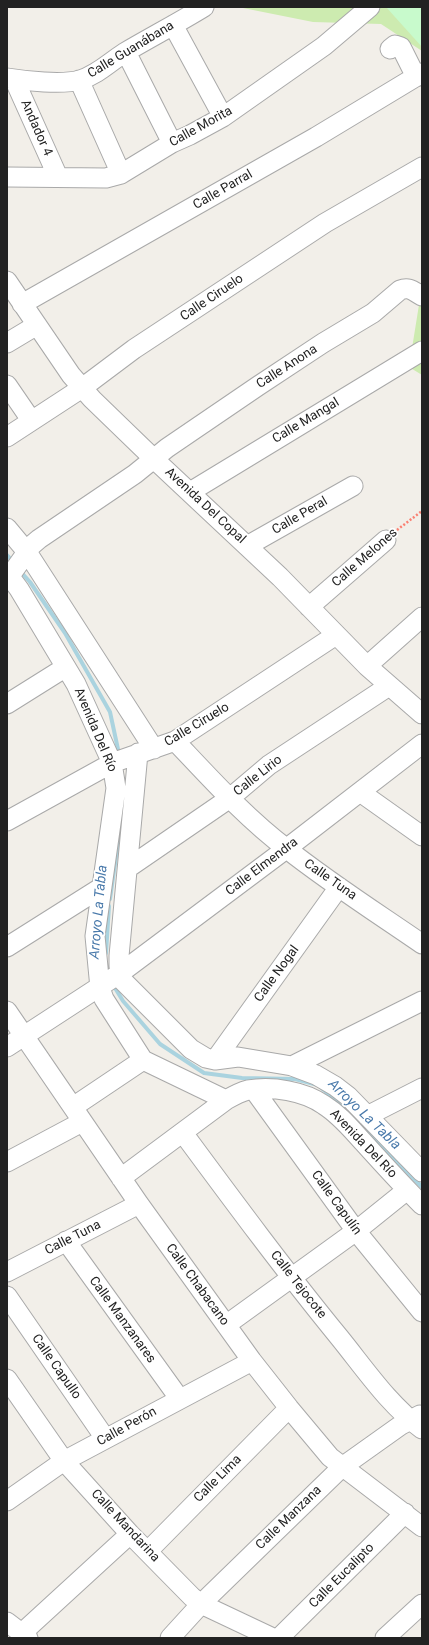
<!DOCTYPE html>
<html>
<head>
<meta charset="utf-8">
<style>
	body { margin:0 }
	#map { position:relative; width:429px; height:1645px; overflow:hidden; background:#f2efe9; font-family:Roboto,sans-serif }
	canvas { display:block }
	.frame { position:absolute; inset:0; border:8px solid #222; pointer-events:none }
</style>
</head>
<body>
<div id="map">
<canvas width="429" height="1645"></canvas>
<div class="frame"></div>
</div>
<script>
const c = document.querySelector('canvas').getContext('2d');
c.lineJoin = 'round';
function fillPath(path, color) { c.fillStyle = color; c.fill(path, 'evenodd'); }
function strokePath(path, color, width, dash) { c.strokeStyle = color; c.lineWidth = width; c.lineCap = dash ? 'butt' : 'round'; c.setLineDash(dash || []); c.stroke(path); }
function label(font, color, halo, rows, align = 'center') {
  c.font = font + ' Roboto,sans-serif'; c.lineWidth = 3.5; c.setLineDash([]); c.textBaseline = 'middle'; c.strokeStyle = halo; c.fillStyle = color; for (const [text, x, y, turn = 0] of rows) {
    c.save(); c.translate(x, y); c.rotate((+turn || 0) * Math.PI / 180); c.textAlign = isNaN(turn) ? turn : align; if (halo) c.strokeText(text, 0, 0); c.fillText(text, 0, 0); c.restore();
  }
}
fillPath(new Path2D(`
	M238 7H422V51L381 24 313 22Z
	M422 286V375L409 367Z`), '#cdebb0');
fillPath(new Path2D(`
	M386 7H422V47Z`), '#c8facc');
strokePath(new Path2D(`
	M7 555 13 562
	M20 571 30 582 65 633 110 712 119 754
	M110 899 122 814
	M106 953 109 906
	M112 983 123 1001 160 1044 204 1073 242 1078 295 1079 318 1085 348 1111 422 1187`), '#aad3df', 4);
const minor = new Path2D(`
	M173 25 223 117
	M390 49 395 45 401 47 416 77
	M126 52 172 143
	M7 78C26 81 62 85 80 80 97 75 110 62 124 53 151 37 178 23 204 7
	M14 79 58 177
	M79 80 121 174
	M7 177 106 178 121 174 172 143 190 135 223 117 324 46 370 7
	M7 281 71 375 92 399 154 459 280 577 367 666 422 714
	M22 304 316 137 422 73
	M7 343 37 325
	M7 385 31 420
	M7 437 82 388 134 349 325 223 422 167
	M190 492 422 351
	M7 528 27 552 154 749
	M247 546 353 486
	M7 573 19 589 76 684 112 763 116 788 95 936 100 988 104 999 143 1060 226 1100C233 1096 240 1092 248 1090 273 1086 304 1091 324 1105 340 1115 351 1129 364 1143 383 1164 402 1185 422 1205
	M7 580 32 545 39 539 135 474 167 448 258 386 323 343 373 313 400 290C410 286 414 292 422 296
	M309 607 386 540
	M367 666 422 617
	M7 704 66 667
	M175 741C211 779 246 818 287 849 330 883 377 913 422 944
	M138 753 119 956V966L123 981 191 1049 206 1058 215 1060 238 1057 292 1066 316 1075 335 1086 348 1096 422 1172
	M360 792 422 836
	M7 821 112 763 175 741 336 635
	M128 868 230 798 269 765 389 686
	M7 947 102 887
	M7 1011 139 1204 252 1361 289 1408 330 1457 422 1527
	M7 1047 119 974 286 849 422 744
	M215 1060 339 887
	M292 1066 422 1001
	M254 1090 356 1231 422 1312
	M73 1107 143 1060
	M367 1116 422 1088
	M183 1133C234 1202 285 1271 339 1337 365 1369 389 1405 422 1429
	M7 1162 82 1122
	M121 1178 226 1100
	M66 1241 179 1398
	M7 1272 139 1204
	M7 1296 105 1438
	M226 1325 356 1231 407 1190
	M7 1379 64 1461 130 1534 192 1597 201 1604 273 1638
	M7 1501 64 1461 252 1361
	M148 1551 289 1408
	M7 1622 28 1638
	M22 1633 130 1534
	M170 1638 201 1604 342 1467 401 1425 420 1415
	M279 1638 405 1513
	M385 1638 422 1604`);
strokePath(minor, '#a9a9a9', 21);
strokePath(new Path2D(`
	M397 530 422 511`), '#fa8072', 2.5, [2, 2]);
strokePath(minor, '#fff', 19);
label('13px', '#222', '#fff', [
	["Calle Guanábana",131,50,-31],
	["Calle Morita",201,127,-29],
	["Andador 4",36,128,66],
	["Calle Parral",223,190,-30],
	["Calle Ciruelo",212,298,-34],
	["Calle Anona",287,367,-33],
	["Calle Mangal",306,421,-31],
	["Avenida Del Copal",205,506,43],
	["Calle Peral",300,516,-30],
	["Calle Melones",365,558,-41],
	["Calle Ciruelo",197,725,-31],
	["Avenida Del Río",95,730,67],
	["Calle Lirio",258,776,-38],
	["Calle Elmendra",262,867,-37],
	["Calle Tuna",330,880,35],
	["Calle Nogal",277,974,-54],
	["Avenida Del Río",363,1144,46],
	["Calle Capulín",336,1203,54],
	["Calle Tuna",73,1238,-27],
	["Calle Chabacano",197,1285,54],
	["Calle Tejocote",298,1285,52],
	["Calle Manzanares",122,1320,54],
	["Calle Capullo",56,1367,55],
	["Calle Perón",127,1427,-29],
	["Calle Lima",218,1479,-45],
	["Calle Manzana",289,1518,-44],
	["Calle Mandarina",125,1526,47],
	["Calle Eucalipto",342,1576,-45]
]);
label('italic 14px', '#4a7aab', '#fff', [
	["Arroyo La Tabla",99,912,-85],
	["Arroyo La Tabla",364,1115,44]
]);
</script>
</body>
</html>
